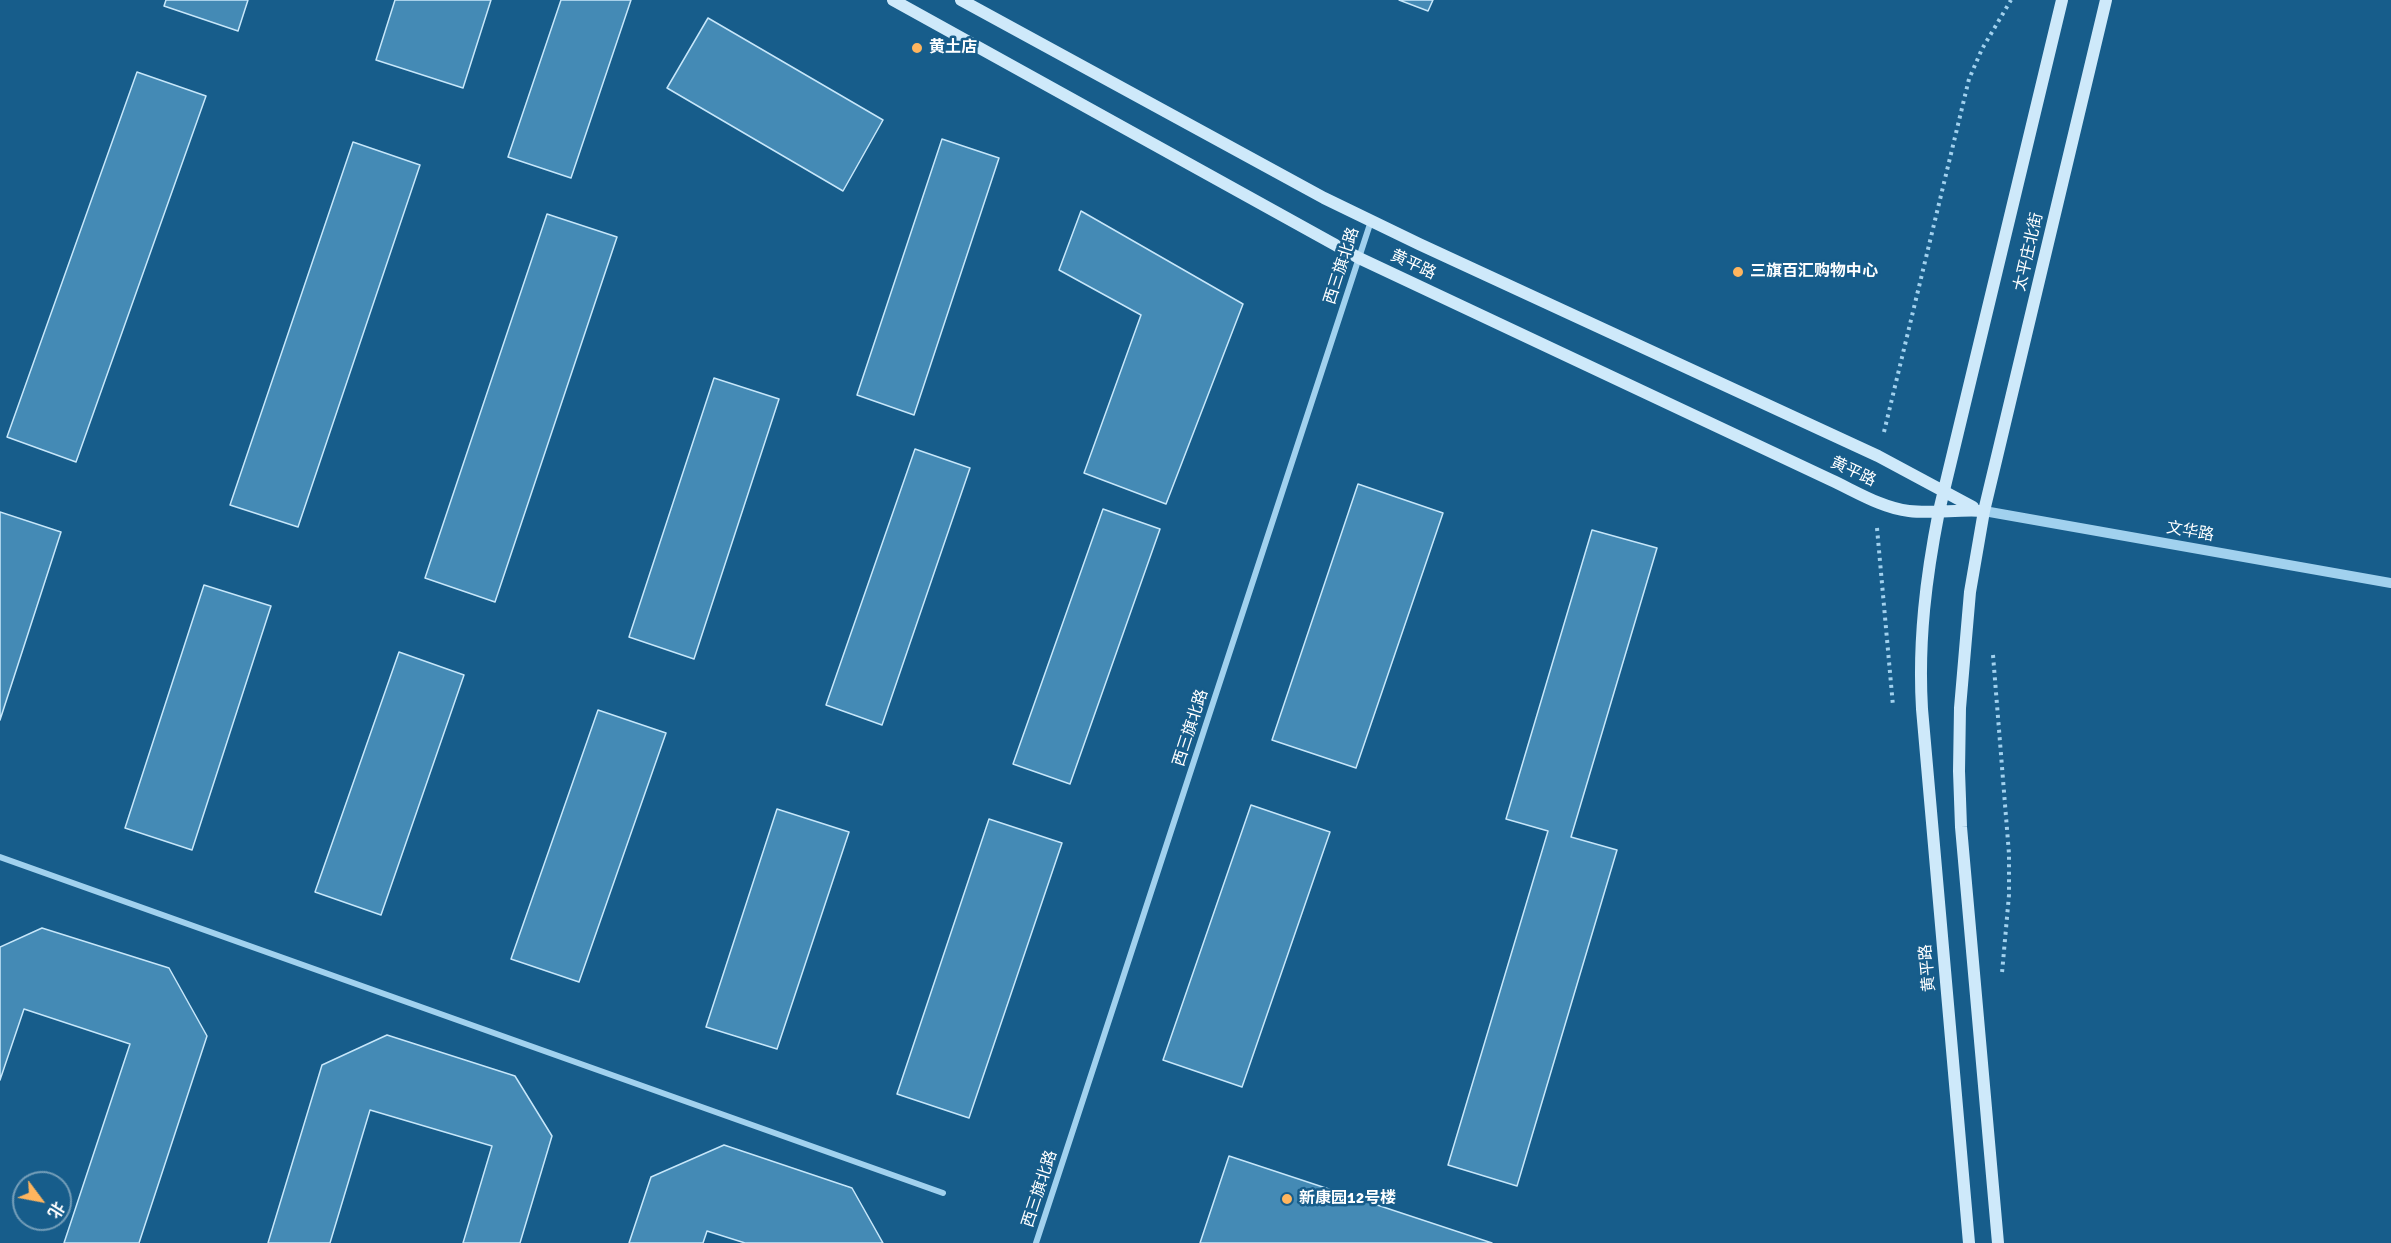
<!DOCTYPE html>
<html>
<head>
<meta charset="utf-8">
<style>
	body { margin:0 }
	#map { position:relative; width:2391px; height:1243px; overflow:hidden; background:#175d8b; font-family:Signika,"Noto Sans SC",sans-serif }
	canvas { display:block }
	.north { position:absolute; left:12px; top:1171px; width:60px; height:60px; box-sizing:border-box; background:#175d8b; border:2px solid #749eb9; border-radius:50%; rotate:122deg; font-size:16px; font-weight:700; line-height:24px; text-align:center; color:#fff }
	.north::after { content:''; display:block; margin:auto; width:21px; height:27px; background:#ffb55e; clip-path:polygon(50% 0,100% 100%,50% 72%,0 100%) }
</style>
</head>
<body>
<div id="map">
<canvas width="2391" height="1243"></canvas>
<div class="north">北</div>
</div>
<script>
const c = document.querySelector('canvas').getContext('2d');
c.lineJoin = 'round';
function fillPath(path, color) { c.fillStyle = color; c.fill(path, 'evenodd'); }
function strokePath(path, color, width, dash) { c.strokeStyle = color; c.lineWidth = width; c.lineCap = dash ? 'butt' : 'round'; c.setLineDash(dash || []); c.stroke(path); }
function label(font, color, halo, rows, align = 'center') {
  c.font = font + ' Signika,"Noto Sans SC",sans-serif'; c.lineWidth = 5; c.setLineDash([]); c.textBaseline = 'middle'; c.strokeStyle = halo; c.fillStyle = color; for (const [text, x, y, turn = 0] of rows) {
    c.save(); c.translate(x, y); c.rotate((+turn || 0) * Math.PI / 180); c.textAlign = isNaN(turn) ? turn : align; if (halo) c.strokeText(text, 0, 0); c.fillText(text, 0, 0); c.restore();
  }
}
const building = new Path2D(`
	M166 0H248L238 31 164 6Z
	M395 0H491L463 88 376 60Z
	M561 0H631L571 178 508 157Z
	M1399 0H1433L1428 11Z
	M708 18 883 120 843 191 667 88Z
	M137 72 206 96 76 462 7 437Z
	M942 139 999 158 914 415 857 395Z
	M353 142 420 165 298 527 230 505Z
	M1081 211 1243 304 1166 504 1084 473 1141 315 1059 270Z
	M547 214 617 237 495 602 425 578Z
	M714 378 779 399 694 659 629 637Z
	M915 449 970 468 882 725 826 705Z
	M1358 484 1443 513 1356 768 1272 740Z
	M1103 509 1160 529 1070 784 1013 764Z
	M0 512 61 532 0 720Z
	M1592 530 1657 548 1571 837 1617 850 1517 1186 1448 1165 1548 831 1506 819Z
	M204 585 271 606 192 850 125 828Z
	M399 652 464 675 381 915 315 892Z
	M598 710 666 733 579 982 511 959Z
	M1251 805 1330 832 1242 1087 1163 1060Z
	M777 809 849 832 777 1049 706 1027Z
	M989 819 1062 843 969 1118 897 1094Z
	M42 928 169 968 207 1036 139 1243H64L130 1044 24 1009 0 1080V947Z
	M387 1035 515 1076 552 1136 520 1243H463L492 1146 370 1110 330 1243H268L322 1065Z
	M724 1145 852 1188 883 1243H745L707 1231 703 1243H629L651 1177Z
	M1229 1156 1492 1243H1200Z`);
fillPath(building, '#448ab5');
strokePath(building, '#c7e7fa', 1.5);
strokePath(new Path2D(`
	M1884 432 1969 79 1982 49 2011 0
	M1877 528 1893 706
	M1993 655 2009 854V895L2002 973`), '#a1d1ee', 4, [3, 4.5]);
strokePath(new Path2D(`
	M0 857 943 1193
	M1036 1243 1371 221`), '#a1d1ee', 6);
strokePath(new Path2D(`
	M1984 511 2391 583`), '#a1d1ee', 10);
strokePath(new Path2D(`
	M893 0 1359 258 1831 480C1855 491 1882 508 1909 511 1933 514 1959 509 1984 511
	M961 0 1324 198 1419 244 1878 456 1973 507
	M1969 1243 1922 709C1918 641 1926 577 1939 511L2062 0
	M1998 1243 1961 827 1959 771 1960 708 1970 592 1984 511 2106 0`), '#cee9fa', 12);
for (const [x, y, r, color] of [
	[917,48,6,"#ffb55e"],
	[1738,272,6,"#ffb55e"],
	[1287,1199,6,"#ffb55e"]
]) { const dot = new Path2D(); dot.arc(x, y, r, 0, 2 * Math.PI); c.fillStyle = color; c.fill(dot); strokePath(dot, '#175d8b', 2); }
label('bold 16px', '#fff', '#175d8b', [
	["黄土店",929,48],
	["三旗百汇购物中心",1750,272],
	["新康园12号楼",1299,1199]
], 'left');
label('16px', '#fff', '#175d8b', [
	["太平庄北街",2029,252,-77],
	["黄平路",1413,265,25],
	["西三旗北路",1342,266,-72],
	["黄平路",1853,472,25],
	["文华路",2190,532,10],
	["西三旗北路",1191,728,-72],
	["黄平路",1928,968,-95],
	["西三旗北路",1040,1189,-72]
]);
</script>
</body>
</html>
